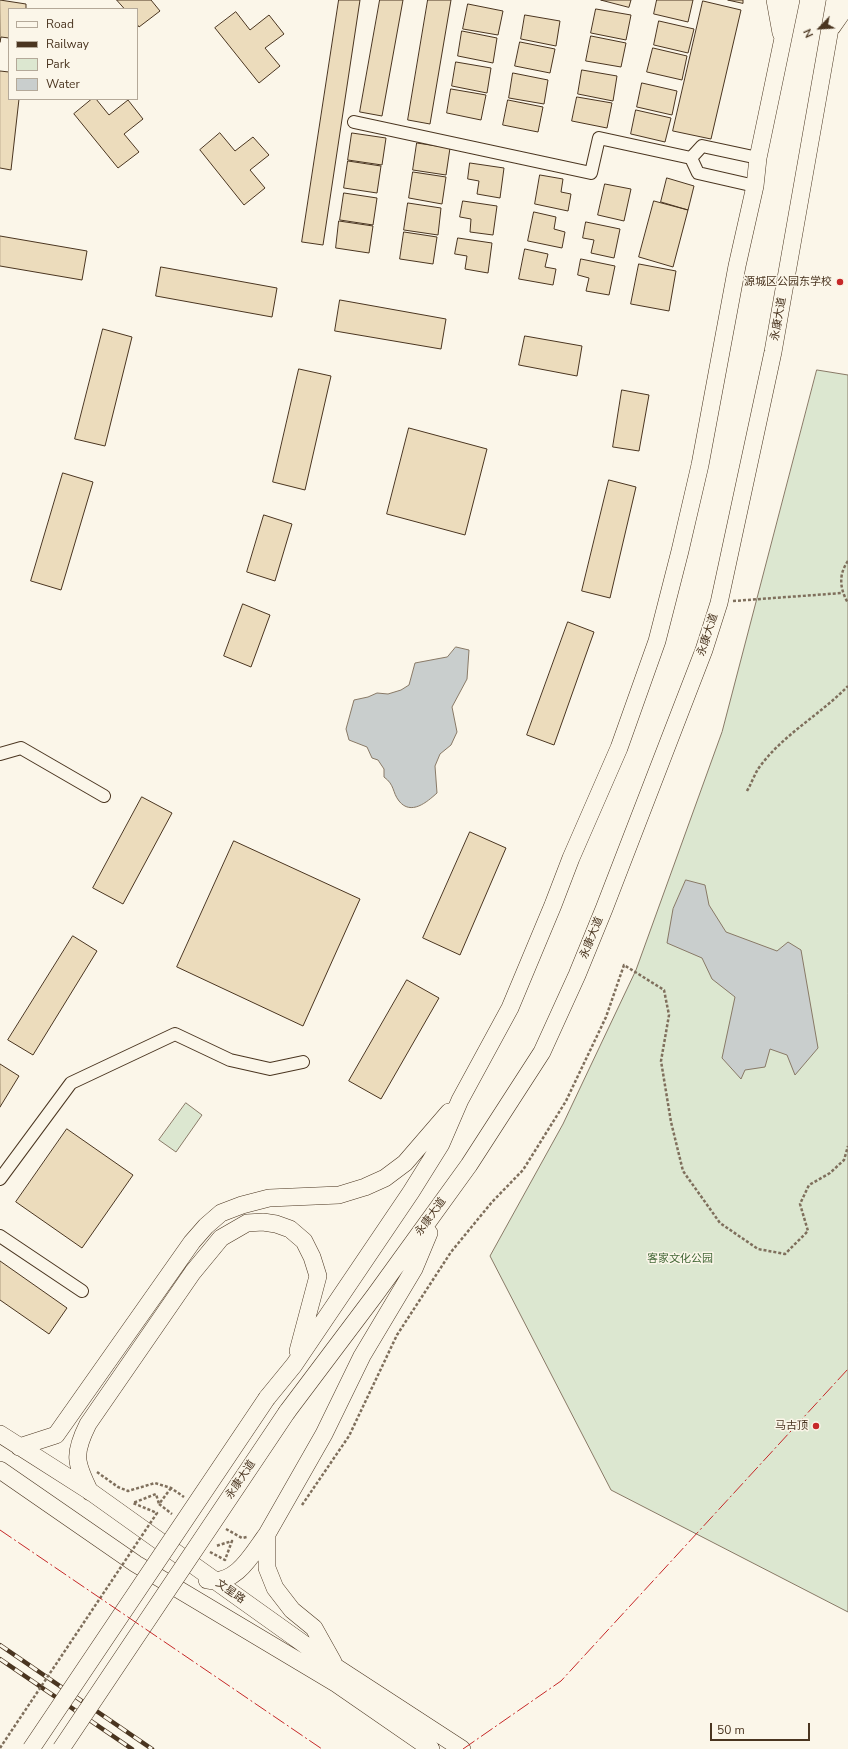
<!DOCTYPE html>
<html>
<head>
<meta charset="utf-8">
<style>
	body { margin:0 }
	#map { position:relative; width:848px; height:1749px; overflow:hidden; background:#fbf6e9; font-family:"Nunito Sans",sans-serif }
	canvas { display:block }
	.legend { position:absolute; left:8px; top:8px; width:130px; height:92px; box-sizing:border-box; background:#fbf6e9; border:1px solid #b4a999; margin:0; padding:5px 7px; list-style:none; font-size:12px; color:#4a3520 }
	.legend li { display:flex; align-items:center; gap:8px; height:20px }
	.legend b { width:20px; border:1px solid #b4a999 }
	.north { position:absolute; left:800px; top:8px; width:40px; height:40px; -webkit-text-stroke:3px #fbf6e9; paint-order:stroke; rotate:245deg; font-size:11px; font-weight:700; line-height:16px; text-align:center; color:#4a3520 }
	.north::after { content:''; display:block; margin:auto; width:14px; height:18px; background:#4a3520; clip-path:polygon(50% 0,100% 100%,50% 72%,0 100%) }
	.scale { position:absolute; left:710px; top:1723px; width:100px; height:18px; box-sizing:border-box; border:2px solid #4a3520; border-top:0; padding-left:5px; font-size:12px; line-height:14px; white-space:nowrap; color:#4a3520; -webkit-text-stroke:3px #fbf6e9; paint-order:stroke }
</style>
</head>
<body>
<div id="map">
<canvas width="848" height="1749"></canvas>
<ul class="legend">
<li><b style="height:5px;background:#fbf6e9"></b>Road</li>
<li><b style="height:5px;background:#4a3520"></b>Railway</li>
<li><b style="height:11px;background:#dce7d0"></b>Park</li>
<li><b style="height:11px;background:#c9cecd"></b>Water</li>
</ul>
<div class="north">N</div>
<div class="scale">50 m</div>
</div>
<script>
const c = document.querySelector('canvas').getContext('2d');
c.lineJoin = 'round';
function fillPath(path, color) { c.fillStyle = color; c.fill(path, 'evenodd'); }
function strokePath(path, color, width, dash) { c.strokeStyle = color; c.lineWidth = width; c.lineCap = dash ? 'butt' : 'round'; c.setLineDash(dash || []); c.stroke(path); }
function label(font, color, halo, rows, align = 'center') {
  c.font = font + ' "Nunito Sans","Noto Sans SC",sans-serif'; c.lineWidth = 3; c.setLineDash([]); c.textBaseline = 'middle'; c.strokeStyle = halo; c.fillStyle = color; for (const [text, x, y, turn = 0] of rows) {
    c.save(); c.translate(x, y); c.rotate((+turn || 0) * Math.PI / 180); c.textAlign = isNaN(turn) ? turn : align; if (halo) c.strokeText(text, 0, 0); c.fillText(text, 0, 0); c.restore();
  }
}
const green = new Path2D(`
	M817 370 848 375V1612L611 1490 490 1256 563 1124 636 970 722 732Z
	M186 1103 202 1115 176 1152 159 1140Z`);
fillPath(green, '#dce7d0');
strokePath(green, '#887966', 1);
const water = new Path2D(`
	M456 647 469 650 467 679 452 707 457 732 451 745 440 754 435 766 437 793C427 802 411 816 399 801 392 792 395 785 384 777V769L378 760 372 758 367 747 349 740 346 729 354 700 368 697 377 693 388 694 401 690 409 685 415 663 447 657Z
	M686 880 705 885 709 905 726 932 777 951 788 942 801 950 818 1048 795 1075 787 1055 770 1049 765 1067 745 1070 741 1079 722 1058 735 997 712 979 702 958 667 943 673 909Z`);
fillPath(water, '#c9cecd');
strokePath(water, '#887966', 1);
const building = new Path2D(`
	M0 0 26 4V9H9V38L1 37 0 42Z
	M117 0H151L160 11 139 27 137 24V9H125Z
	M339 0H360L323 245 302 242Z
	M380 0H403L382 116 360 112Z
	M428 0H451L430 124 408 120Z
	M601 0H631L629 7Z
	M657 0H693L688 22 654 14Z
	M728 0H743V3Z
	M703 1 741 10 711 139 673 131Z
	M468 4 503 11 498 35 463 29Z
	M596 9 631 15 626 40 591 33Z
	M236 12 250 30 269 15 284 34 265 48 280 66 259 83 215 28Z
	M525 15 560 21 556 46 521 39Z
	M659 21 694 29 688 53 654 45Z
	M462 31 497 38 493 63 458 56Z
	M591 36 626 43 621 67 586 61Z
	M520 42 555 49 550 73 515 66Z
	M653 48 687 56 682 80 647 72Z
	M456 62 491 68 487 93 452 86Z
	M582 70 617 76 613 101 578 94Z
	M0 71 9 72V99H19L11 170 0 168Z
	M513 73 548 80 544 104 509 98Z
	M642 83 677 91 672 115 637 107Z
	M451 89 486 95 481 120 447 113Z
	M577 97 612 103 607 128 572 121Z
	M92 99H96L109 115 128 100 143 119 124 134 139 152 118 168 74 114Z
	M508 100 543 107 538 132 503 125Z
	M636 110 671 118 665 142 631 134Z
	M220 133 235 151 253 137 269 155 250 170 265 188 244 205 200 150Z
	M352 133 386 138 382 165 348 160Z
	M417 143 450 148 446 175 413 170Z
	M348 161 381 166 377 193 344 188Z
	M470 163 504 168 500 198 477 194 479 181 468 179Z
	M413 172 446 177 442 204 409 198Z
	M540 175 563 179 561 192 571 194 568 211 535 204Z
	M667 178 694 186 688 210 661 202Z
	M605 184 631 189 624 221 598 215Z
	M344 193 377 198 373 225 340 220Z
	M463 201 497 206 493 235 470 232 471 219 460 217Z
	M654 201 688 210 673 267 639 257Z
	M408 203 441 208 438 235 404 230Z
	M534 212 556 217 554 229 565 232 562 248 528 241Z
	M339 221 373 226 369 253 336 248Z
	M586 222 620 229 614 258 591 253 594 240 583 238Z
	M404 232 437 237 433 264 400 259Z
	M0 236 87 251 82 280 0 266Z
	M458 238 492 243 488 273 465 269 467 256 455 254Z
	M525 249 548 254 545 267 556 269 553 285 519 279Z
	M581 259 615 266 609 295 586 291 589 278 578 275Z
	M639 264 676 271 669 311 631 304Z
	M161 267 277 288 272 317 156 296Z
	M340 300 446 319 441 349 335 331Z
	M103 329 132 337 105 446 75 439Z
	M525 336 582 346 577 376 519 365Z
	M299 369 331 376 305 490 273 482Z
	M622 390 649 395 639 451 613 447Z
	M409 428 487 449 465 535 387 514Z
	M63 473 93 482 61 590 31 581Z
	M609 480 636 487 610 598 582 591Z
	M264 515 292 524 275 581 247 572Z
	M243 604 270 615 251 667 224 656Z
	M568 622 594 632 554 745 527 735Z
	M142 797 172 813 123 904 93 888Z
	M470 832 506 848 460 955 423 938Z
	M234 841 360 899 303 1026 177 967Z
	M73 936 97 951 33 1055 8 1040Z
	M407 980 439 998 381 1099 349 1081Z
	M0 1064 19 1076 0 1107Z
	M67 1129 133 1175 82 1248 16 1202Z
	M0 1261 67 1308 49 1334 0 1300Z`);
fillPath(building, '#ecdcbc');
strokePath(building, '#4a3520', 1);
const street = new Path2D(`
	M354 122 591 173 599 138 691 158 702 146 758 158
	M691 158 698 173 755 186
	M0 754 21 748 104 796
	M0 1179 71 1083 175 1034 230 1060 270 1069 303 1062
	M0 1236 82 1291`);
const secondary = new Path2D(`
	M775 0 781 33
	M832 27 848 4
	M267 1398 294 1365 411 1192 441 1144 460 1100 510 1008 553 905 571 858 619 748 657 641 680 551 700 465 737 266 755 186 758 158 791 0
	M287 1412 375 1295 469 1165 542 1052 577 975 604 909 704 650 719 603 773 352 835 0
	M0 1434 91 1492 336 1667 462 1749
	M19 1447 56 1435 192 1242 206 1226 221 1213 242 1205 269 1198 339 1195 365 1187 385 1178 405 1163 449 1112
	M0 1470 136 1564 337 1684 431 1749
	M90 1492C75 1462 73 1454 88 1424L193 1272 221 1238 247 1223 263 1222 276 1224 290 1229 304 1241 312 1257 318 1276 298 1351
	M207 1580C236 1586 252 1554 267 1534
	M333 1662 314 1628 292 1610 275 1588 267 1568V1534L324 1434 362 1356 414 1269 429 1233`);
strokePath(street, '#4a3520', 14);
strokePath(secondary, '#4a3520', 18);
strokePath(new Path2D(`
	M848 561C838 575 840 589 848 603
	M733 601 842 593
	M747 791C751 784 754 776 758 769 782 735 820 715 848 686
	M97 1472 118 1487 128 1491 155 1483 171 1488 184 1497
	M171 1488 159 1504 172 1514
	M302 1505 349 1436 397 1335 451 1252 492 1202 523 1170 566 1101 606 1017 624 965 664 990 669 1015 661 1061 671 1122 683 1171 720 1223 758 1249 785 1254 808 1231 800 1204 809 1185 830 1173 844 1160 848 1146
	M226 1529 242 1538 247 1537`), '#7f6f5c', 2.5, [3, 2]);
strokePath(street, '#fbf6e9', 12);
strokePath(secondary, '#fbf6e9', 17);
const rail = new Path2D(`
	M0 1645 152 1749
	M0 1659 132 1749`);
strokePath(rail, '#4a3520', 4.5);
strokePath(rail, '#fbf6e9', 3, [9]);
const secondaryBridge = new Path2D(`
	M31 1749 267 1398
	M61 1749 287 1412`);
strokePath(secondaryBridge, '#4a3520', 18, []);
strokePath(new Path2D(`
	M210 1552 225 1560 232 1541 216 1546
	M0 1748 157 1513 133 1503 156 1494 159 1504`), '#7f6f5c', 2.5, [3, 2]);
strokePath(secondaryBridge, '#fbf6e9', 17);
strokePath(new Path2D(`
	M0 1530 322 1749
	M463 1749 561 1681 848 1369`), '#c62828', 1, [14, 3, 2, 3]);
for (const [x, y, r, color] of [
	[840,282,4,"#c62828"],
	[816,1426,4,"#c62828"]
]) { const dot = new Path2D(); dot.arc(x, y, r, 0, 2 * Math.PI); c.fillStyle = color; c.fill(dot); strokePath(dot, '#fbf6e9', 1.5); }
label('11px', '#4a3520', '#fbf6e9', [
	["源城区公园东学校",832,282],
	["马古顶",808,1426]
], 'right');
label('11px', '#4a3520', '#fbf6e9', [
	["永康大道",779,319,-80],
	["永康大道",708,635,-72],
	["永康大道",592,938,-68],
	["永康大道",431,1217,-54],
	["永康大道",241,1480,-56],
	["文星路",230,1592,35]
]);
label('11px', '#436837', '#fbf6e9', [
	["客家文化公园",680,1259]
]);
</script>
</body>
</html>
